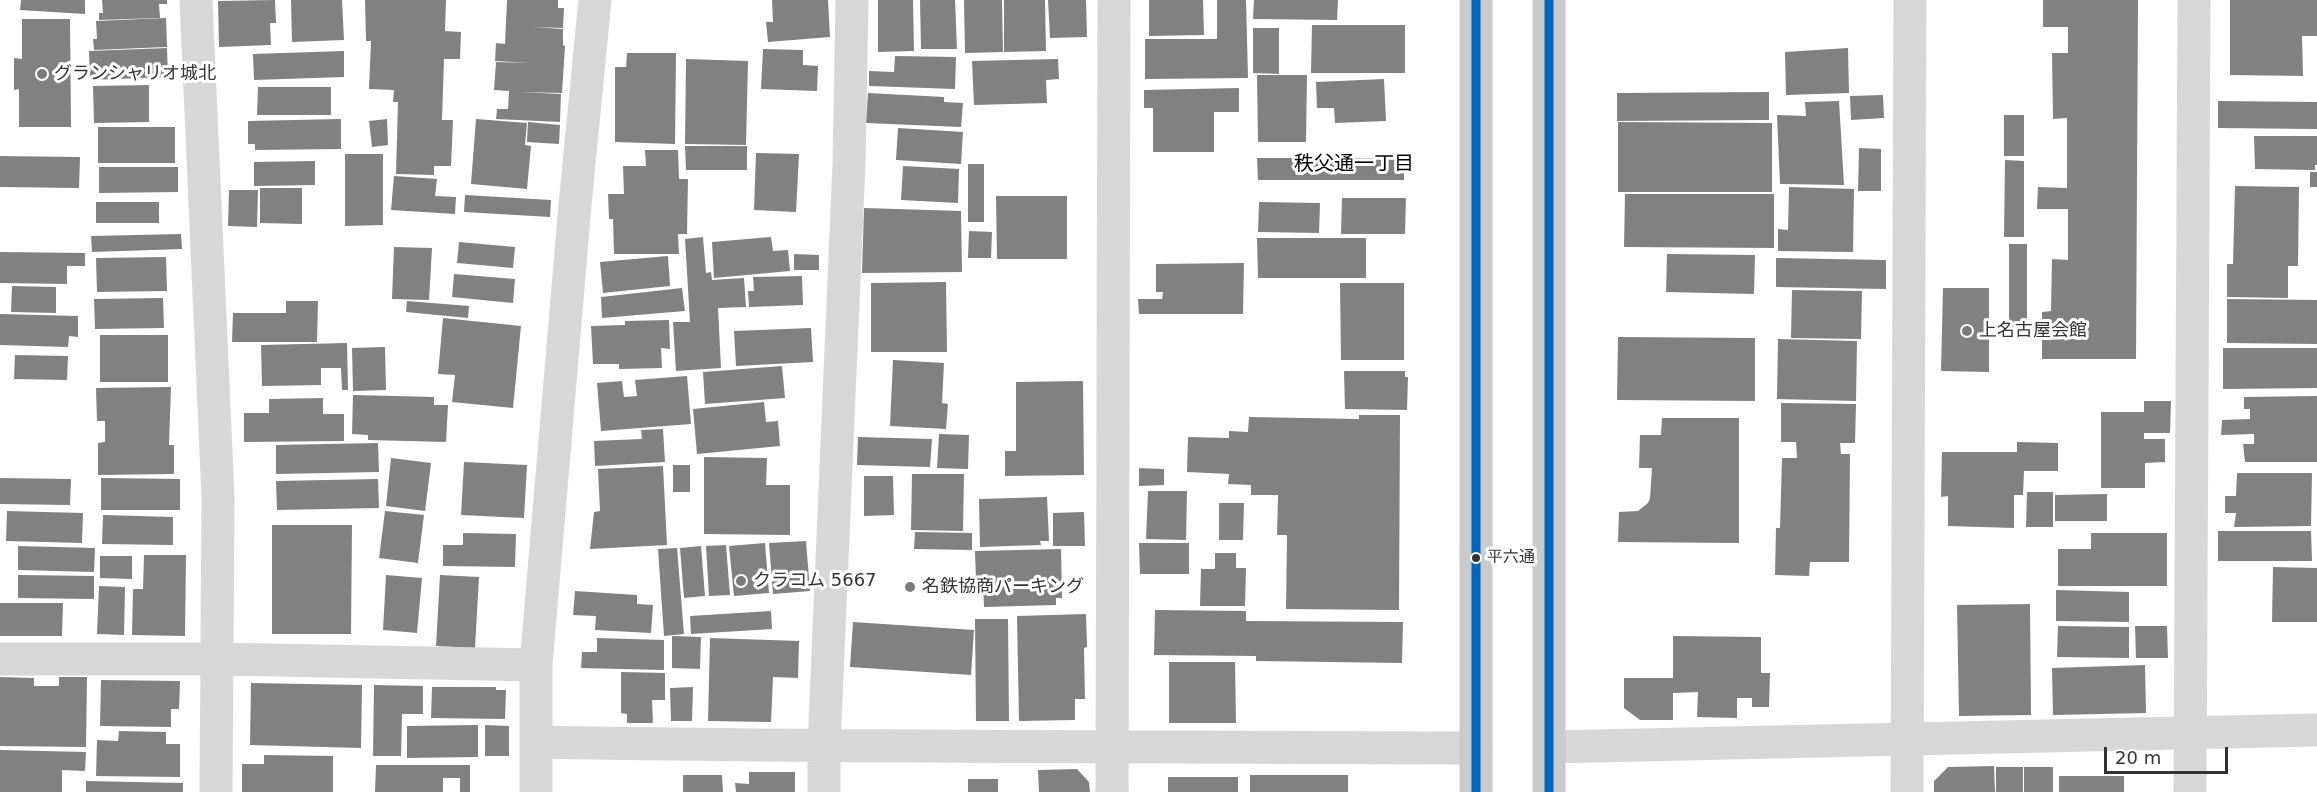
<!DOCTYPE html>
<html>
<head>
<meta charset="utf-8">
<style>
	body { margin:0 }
	#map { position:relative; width:2317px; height:792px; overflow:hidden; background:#fff; font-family:"DejaVu Sans",sans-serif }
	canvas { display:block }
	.scale { position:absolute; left:2104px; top:747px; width:124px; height:27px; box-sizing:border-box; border:3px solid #333; border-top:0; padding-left:8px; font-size:18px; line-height:21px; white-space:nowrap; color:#333; -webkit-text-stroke:4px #fff; paint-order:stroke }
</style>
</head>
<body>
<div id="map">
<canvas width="2317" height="792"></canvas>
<div class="scale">20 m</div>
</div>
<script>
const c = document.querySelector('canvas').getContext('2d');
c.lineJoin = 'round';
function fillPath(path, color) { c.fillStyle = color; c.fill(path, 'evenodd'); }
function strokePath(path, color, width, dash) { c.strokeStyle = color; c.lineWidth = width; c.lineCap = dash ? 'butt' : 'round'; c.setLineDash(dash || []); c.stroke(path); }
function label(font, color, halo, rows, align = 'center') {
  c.font = font + ' "DejaVu Sans","Noto Sans JP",sans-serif'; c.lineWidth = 6; c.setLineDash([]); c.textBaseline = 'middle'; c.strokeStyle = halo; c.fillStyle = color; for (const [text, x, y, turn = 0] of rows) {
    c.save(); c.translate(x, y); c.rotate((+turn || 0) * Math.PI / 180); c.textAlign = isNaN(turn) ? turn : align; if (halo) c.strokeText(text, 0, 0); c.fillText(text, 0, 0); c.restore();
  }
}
fillPath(new Path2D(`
	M21 0H85V14L20 10Z
	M102 0H167V4H159L160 18 99 20V13H103Z
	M275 0 276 23H270L271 45 219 47 218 1Z
	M291 0H342L344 40 292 42Z
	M365 0H446L445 31 461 32 460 59H444L442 120H453L451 166H434V175L396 174 398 102H393L394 90 369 89 371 41H366Z
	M507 0H558V8H564L563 28 533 27 563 29V45L565 46 562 93 519 92 561 94 560 122 496 119 497 109H508L509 91 494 90 496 62 530 63 495 61 496 43 505 44Z
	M772 0H828L830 37 768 42 766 22H773Z
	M878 0H913L914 51 878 52Z
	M920 0H955L957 49H921Z
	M964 0H1002L1003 52 965 53Z
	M1004 0H1045L1046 51 1004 52Z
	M1048 0H1086L1087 37 1050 38Z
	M1149 0H1203L1204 35 1149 36Z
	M1217 0H1246L1248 78 1145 79V39H1217Z
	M1254 0H1338L1337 20 1253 19Z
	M2043 0H2138L2136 359H2042V312L2051 311 2052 259 2068 260V209H2037L2038 187 2067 188V118L2053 119 2052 53H2068V27H2043Z
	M2230 0H2317V36H2302L2303 76 2230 75Z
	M166 18 167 47 94 50 93 39H97L96 21Z
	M22 19H70L71 127H19V89L14 90V58L22 59Z
	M1312 25H1405V73H1311Z
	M1253 28H1279V74L1253 73Z
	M167 48 168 77 90 80 89 51Z
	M1848 48 1849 93 1786 95 1785 52Z
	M763 49 803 50V65L818 66 817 91 761 89Z
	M344 51V77L254 80 253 54Z
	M627 53H676L675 144 615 142V67H626Z
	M895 56 956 57 955 89 869 86V71L894 72Z
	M686 59 748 61 746 145 685 144Z
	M1058 59 1059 79 1046 80 1047 103 974 105 972 61Z
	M1257 75H1307L1306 142H1258Z
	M1384 79 1386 121 1335 123 1334 108H1317L1316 82Z
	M149 85V122L94 123 93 86Z
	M258 87H331V115H257Z
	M1239 88V112H1214V152H1153V108H1144V90Z
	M1769 92V120L1617 121V93Z
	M868 93 944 97V102L963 103 961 127 866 123Z
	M1883 95 1884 118 1851 120 1850 96Z
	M1839 101 1844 185 1780 184 1777 115 1806 116 1805 102Z
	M2218 101 2317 102V129L2218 128Z
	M2004 115H2024V156H2004Z
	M341 119V149L255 150V144H248V121Z
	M387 119 388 145 372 147 369 121Z
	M476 119 527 123 525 145 531 146 527 189 471 184Z
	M528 122 560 125 559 144 527 142Z
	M1618 122 1772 123V192H1618Z
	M98 127H175V163H98Z
	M898 128 963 132 961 164 896 160Z
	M2254 136H2317V165H2315V170L2255 169Z
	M685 146H747V170H686Z
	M1859 148 1881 149V191H1858Z
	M645 150H678L679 179H688L687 234H678L679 254H614L613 219H609L608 194H624L623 166H646Z
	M756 153 799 154 796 212 754 210Z
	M345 154H383V225L345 226Z
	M0 156 80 157 79 188 0 187Z
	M1257 158H1404V180H1258Z
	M2005 160 2024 161V237H2004Z
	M315 161V185L254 186V162Z
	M968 164H984V222H968Z
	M903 166 959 169 958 203 901 200Z
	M99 167H178V192L99 193Z
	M2310 172H2317V187H2310Z
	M394 176 437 179 435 196 456 197 455 214 391 210Z
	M2235 186 2299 187 2298 266H2288V298L2227 297V264H2233Z
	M1789 187 1854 189 1853 252 1778 251V229L1788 230Z
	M260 188H302V224L260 223Z
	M229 190H258L257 227 228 226Z
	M1625 194H1774V248L1624 247Z
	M465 195 551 200 550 217 464 212Z
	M996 196H1067V259H997Z
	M1342 198H1406L1405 234H1341Z
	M96 202H159V223H96Z
	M1259 202 1320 203 1319 233 1258 232Z
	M864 208 961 211 962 272 862 273Z
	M969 231 992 232 991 258H968Z
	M181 234 182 249 92 252 91 236Z
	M703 237 706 273 711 272 712 280 744 278 746 307 718 308 721 368 676 371 673 322H690L685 239Z
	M771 237 773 251 788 250 790 271 714 278 712 242Z
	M1257 238H1366V278H1258Z
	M459 242 515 247 513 268 457 263Z
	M2009 244H2027V337H2009Z
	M394 247 432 248 429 300 392 299Z
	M0 252 85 253V266H67V284L0 283Z
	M794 254 819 255V270H794Z
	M1667 254 1755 255 1754 294 1666 292Z
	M668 256 670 286 603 293 600 262Z
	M166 257 167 291 97 292 96 258Z
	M1776 258 1886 260V289L1776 287Z
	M1244 263 1243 314H1139L1138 299H1162L1163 292H1156V264Z
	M454 274 515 279 513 303 452 297Z
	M802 276 803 305 749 307 748 291H754L753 277Z
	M946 282 947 352H871V283Z
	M1340 283H1404V360H1341Z
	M12 286 56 287V313L11 312Z
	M682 288 685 311 602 318 601 297Z
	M1943 288H1989V372L1941 371Z
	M1792 290 1862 291 1861 339 1791 338Z
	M163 298 164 328 95 329 94 299Z
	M2227 299 2317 300V344L2227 343Z
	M286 301H318L317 342H232L233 313H286Z
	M407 301 469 306 468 318 406 312Z
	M0 314 78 316V337L69 336 68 347 0 345Z
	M443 318 521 326 513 408 452 402 455 375 438 374Z
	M669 320 670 349 661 348 662 368 619 369V364H593L591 326 625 325V321Z
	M811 328 813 362 736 366 734 331Z
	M100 335H168V382H100Z
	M1618 337 1755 338V401L1617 400Z
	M1778 339 1857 341 1856 401 1777 399Z
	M347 343 348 390H342L341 368H321V385L262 386 261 345Z
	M385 347 386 390 353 391 352 348Z
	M2223 348H2317V388L2223 389Z
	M15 355 68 356 67 380 14 379Z
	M893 360 944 363 942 403 948 404 946 429 890 426Z
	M782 366 785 398 705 404 703 372Z
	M1344 371H1405V377H1408L1407 410 1345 409Z
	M687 376 691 424 601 431 597 383 622 381 624 397 637 396 635 380Z
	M1083 381 1084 475 1005 476V451H1016V382Z
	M171 387 169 445H174V474L98 475V443L105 442V421H97L96 388Z
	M353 395 434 397V405H448L446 442 368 440V435L352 434Z
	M2317 396V462H2245L2243 444H2254V434L2221 435 2222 420 2250 419V409H2244V397Z
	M323 398V414H344V441L244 442V413H269V399Z
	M2144 401H2171L2170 433H2144V439H2165V462L2145 463V488H2101V412H2144Z
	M764 402 766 422 778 421 780 446 697 454 693 409Z
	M1781 403 1856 404 1855 443H1840L1841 454H1850L1849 562H1810L1809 576 1775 575 1776 528H1780L1782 458H1797L1796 442H1781Z
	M1359 415H1400L1399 610 1286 609 1287 535H1277L1278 495H1251V485L1228 484 1229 474 1187 472 1188 437 1229 438V431L1248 432 1249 417 1359 419Z
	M1662 418H1739V543L1618 542 1619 512 1638 511 1648 503 1650 498 1652 468H1639L1640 435H1661Z
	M663 429 665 462 595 466 594 441 642 439 641 430Z
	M939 434 969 435 968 469 937 468Z
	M858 437 932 439 930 467 857 465Z
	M2017 442 2058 443V471H2024L2023 495H2014V528L1948 526V496L1941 497 1942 452H2017Z
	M378 443 379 472 276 474V445Z
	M704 457 767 458 766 485H790V535L704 534Z
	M391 458 431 463 425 511 386 506Z
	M464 462 527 465 524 518 461 515Z
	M673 465H690V492H673Z
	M663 466 667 545 590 549 594 512 600 511 598 469Z
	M1139 468 1164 469V485L1139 486Z
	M2237 473H2312L2311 526 2234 527 2236 513H2225V496H2236Z
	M912 474H964L963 531 911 530Z
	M864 476H893L894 515 864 516Z
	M0 478 71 479 70 505 0 504Z
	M101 478 180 479V510H101Z
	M378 479 379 508 277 510 276 481Z
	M1148 491H1187L1186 540 1146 539Z
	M2027 492H2053V527H2026Z
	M2107 494V521H2055V495Z
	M1047 497 1049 541H1040L1041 545 980 547 979 499Z
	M1219 503H1244L1243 540H1219Z
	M7 511 83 513 82 543 6 541Z
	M385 511 424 515 418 563 379 558Z
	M1084 512 1085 546H1053V513Z
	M103 515 173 517V545L102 544Z
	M272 525H352L351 634H272Z
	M2218 531H2311L2312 561H2218Z
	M915 532 972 533V550L914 549Z
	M463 533 516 534 515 567 443 566V545H463Z
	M2091 533H2167V586H2058V549H2091Z
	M806 541 810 591 773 594 769 543Z
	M765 543 769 593 734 596 729 546Z
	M1139 543H1189V574H1140Z
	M726 545 730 595 709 596 706 546Z
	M18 546 95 548 94 572 18 570Z
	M701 546 705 596 684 598 680 548Z
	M677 548 684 634 664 636 658 549Z
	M1061 549 1062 598H1056V605L984 607 983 580H976L975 551Z
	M1215 553H1236V568H1246L1245 606H1200L1201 569H1215Z
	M144 555H186L185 636 132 635 133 589H143Z
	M100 556H132V579L100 578Z
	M2273 567 2317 568V622H2272Z
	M18 575 94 576V599L18 598Z
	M386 575 422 578 417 633 383 630Z
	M440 575 479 577 475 648 436 646Z
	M99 586 125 587 124 635 97 634Z
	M2056 590 2129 592V622L2056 621Z
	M575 591 637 595V604L653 605 651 633 595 630 596 616 573 615Z
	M0 603H63L62 636H0Z
	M2030 604 2031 715 1959 716 1957 605Z
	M1155 610 1246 611V621L1403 622 1402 663 1256 661V656L1154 655Z
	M771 611 772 629 691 634 690 616Z
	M1086 614 1087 647 1084 648 1085 699H1075V720L1019 721 1017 616Z
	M975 619H1008L1009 721H976Z
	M853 622 974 630 971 675 850 667Z
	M2058 626 2129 627V658L2057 657Z
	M2135 626H2167L2168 658H2136Z
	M672 636 701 637 700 669 672 668Z
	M1673 636 1761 637V673H1770L1769 707H1752V698H1737V718L1697 717 1698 692 1673 693V720H1640L1624 708V678H1673Z
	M597 638 664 640V670L581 668 582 652H597Z
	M710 638 799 641 798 678 773 677 771 722 708 721Z
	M1169 662H1235L1236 723H1169Z
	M2145 665 2146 713 2053 715 2052 668Z
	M621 672 665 673V700H652L653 723H627V714L621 713Z
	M0 677 34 678V686H59V677H87L86 747 0 746Z
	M101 680 180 681 179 709H171V727L100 726Z
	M251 683 362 685 361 748 250 745Z
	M374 685 423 686V714H402L401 756H373Z
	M432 687H496V690H506L505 719 431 718Z
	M693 687 692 721H671L670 688Z
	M478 725V757L407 758V726Z
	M485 725 509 726V756H485Z
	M119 731 166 732V744H180V777L96 776 97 740 118 741Z
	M0 750 86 752 85 771 62 770V792H0Z
	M264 755 333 756V792H242V764H264Z
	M376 765H470V792H460V778H443V792H375Z
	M1994 766 1995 792H1934V781L1948 767Z
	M1996 767H2023V792H1996Z
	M2024 767H2053V792H2024Z
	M1077 769 1089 782 1090 792H1039L1038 770Z
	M749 772H795V792H736L735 783 749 784Z
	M683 775H722L723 792H683Z
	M1250 775H1348V792H1250Z
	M2059 776H2124V792H2059Z
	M1168 777H1238V792H1168Z
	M968 779H998V792H968Z
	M86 781 183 783V792H86Z`), '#818181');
strokePath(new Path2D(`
	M196 0 218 497 216 792
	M0 659H218L536 665
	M536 742C849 748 1163 746 1476 748
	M1550 747 2317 730
	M536 792V665L575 205 595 0
	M824 792V746L849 163 852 0
	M1112 792 1114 0
	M1907 792 1910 0
	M2190 792 2194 0`), '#d7d7d7', 33);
strokePath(new Path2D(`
	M1476 0V792
	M1549 0V792`), '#cacaca', 33);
strokePath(new Path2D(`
	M1476 0V792
	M1549 0V792`), '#0065bd', 9);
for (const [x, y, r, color] of [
	[42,74,6,"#7a7a7a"],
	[1967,331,6,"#7a7a7a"],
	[1476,558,5,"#333"],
	[741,581,6,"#7a7a7a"],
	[910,587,6,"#7a7a7a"]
]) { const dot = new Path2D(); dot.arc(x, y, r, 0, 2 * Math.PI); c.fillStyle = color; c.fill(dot); strokePath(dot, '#fff', 2); }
label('16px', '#333', '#fff', [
	["平六通",1487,558]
], 'left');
label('18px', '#333', '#fff', [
	["グランシャリオ城北",54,74],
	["上名古屋会館",1979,331],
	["クラコム 5667",753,581],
	["名鉄協商パーキング",922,587]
], 'left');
label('20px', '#000', '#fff', [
	["秩父通一丁目",1354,165]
]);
</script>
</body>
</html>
